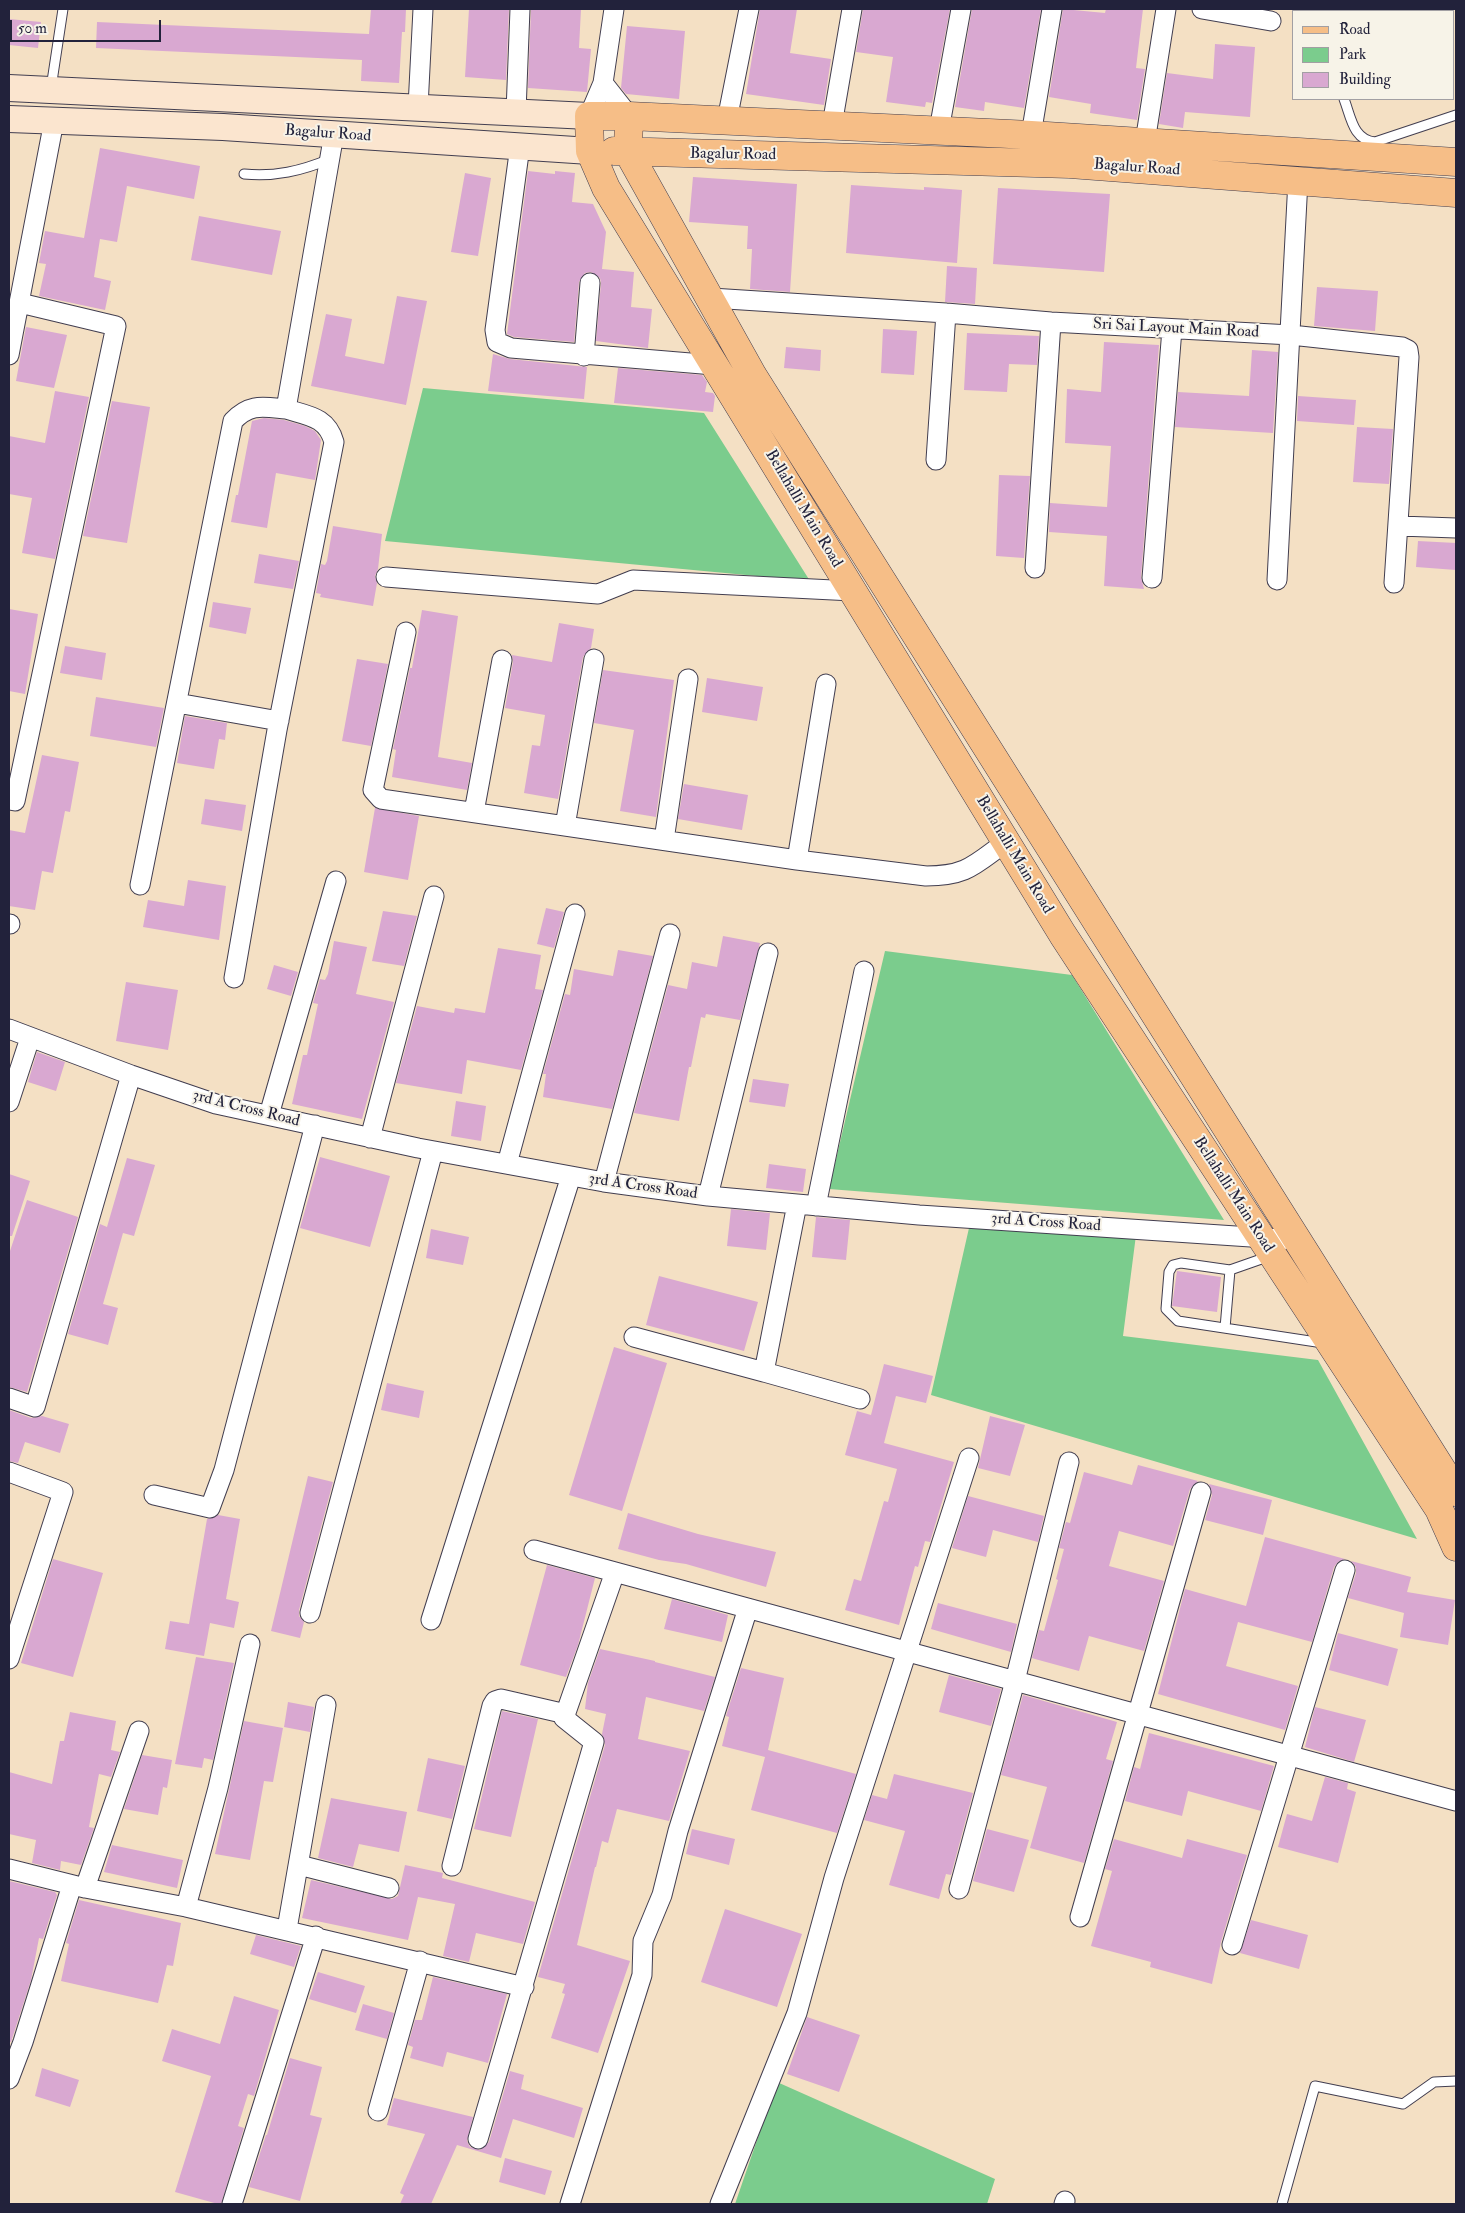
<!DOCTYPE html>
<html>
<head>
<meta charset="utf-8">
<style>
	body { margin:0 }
	#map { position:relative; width:1465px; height:2213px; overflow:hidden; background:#f4e0c4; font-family:"IM FELL Double Pica",serif }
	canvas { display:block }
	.frame { position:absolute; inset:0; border:10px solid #22223b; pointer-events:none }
	.legend { position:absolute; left:1292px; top:10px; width:162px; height:90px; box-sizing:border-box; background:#f7f3e8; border:1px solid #a29fa3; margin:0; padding:6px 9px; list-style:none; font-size:15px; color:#22223b }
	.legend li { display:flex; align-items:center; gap:10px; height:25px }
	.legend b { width:25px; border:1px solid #a29fa3 }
	.scale { position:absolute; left:10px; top:20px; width:151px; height:22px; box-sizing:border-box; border:2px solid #22223b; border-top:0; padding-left:6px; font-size:15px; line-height:18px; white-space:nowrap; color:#22223b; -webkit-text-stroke:4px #f7f3e8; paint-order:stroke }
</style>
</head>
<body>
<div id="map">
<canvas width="1465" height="2213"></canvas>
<div class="frame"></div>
<ul class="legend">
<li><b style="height:6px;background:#f6be87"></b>Road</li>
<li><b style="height:14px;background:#7bcc8d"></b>Park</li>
<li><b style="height:14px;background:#d9a8d1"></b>Building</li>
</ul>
<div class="scale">50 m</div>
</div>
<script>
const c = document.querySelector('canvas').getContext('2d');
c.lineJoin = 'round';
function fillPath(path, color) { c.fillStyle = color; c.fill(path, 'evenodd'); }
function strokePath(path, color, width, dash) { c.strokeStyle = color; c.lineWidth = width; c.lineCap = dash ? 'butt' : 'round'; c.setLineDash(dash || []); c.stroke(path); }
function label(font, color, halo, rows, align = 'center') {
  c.font = font + ' "IM FELL Double Pica",serif'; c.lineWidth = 4; c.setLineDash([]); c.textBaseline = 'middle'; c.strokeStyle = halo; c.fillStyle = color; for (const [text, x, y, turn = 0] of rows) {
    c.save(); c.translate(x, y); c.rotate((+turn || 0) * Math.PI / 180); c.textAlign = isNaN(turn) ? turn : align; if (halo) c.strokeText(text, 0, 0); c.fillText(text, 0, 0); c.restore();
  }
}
fillPath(new Path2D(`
	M423 388 704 413 810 581 385 541Z
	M885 951 1072 975 1224 1220 829 1189Z
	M969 1228 1136 1235 1123 1336 1318 1360 1417 1539 931 1395Z
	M777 2082 995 2179 987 2204H735Z`), '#7bcc8d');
fillPath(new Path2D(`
	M371 9H406L405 32H402L399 83 361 81 362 60 96 48 97 22 369 34Z
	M469 9H509L506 80 465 77Z
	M531 9H581L579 48 591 49 587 92 528 88Z
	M760 9H797L790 53 831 59 824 105 746 94Z
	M863 9H950L932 103 926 102 925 107 886 102 893 57 856 52Z
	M972 9H1041L1024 108 985 102 984 111 955 107Z
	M1063 9 1105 13 1106 9H1143L1136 68 1145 69 1137 120 1090 113 1091 104 1049 97Z
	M9 19 41 22 38 48 9 45Z
	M627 26 685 31 679 99 626 94 621 88Z
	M1215 44 1255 47 1250 117 1185 112 1183 128 1159 124 1167 73 1213 79Z
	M100 148 200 166 194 199 127 186 117 242 100 239 94 277 111 281 105 310 39 296 46 264 39 263 45 231 84 238Z
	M528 171 555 174V171L575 173 572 202 593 204 606 232 602 269 634 272 631 307 652 309 648 348 596 341 601 283 600 278 591 272 585 273 579 282 574 342 514 337 507 334Z
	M465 173 491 178 478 256 451 252Z
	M693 177 797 184 790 292 750 289 752 249H747L748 226 689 222Z
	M851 185 924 190V187L962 190 957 263 846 253Z
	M998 188 1110 194 1104 272 993 264Z
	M199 216 281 231 272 275 191 260Z
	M947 266 977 268 975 304 945 302Z
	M1317 287 1378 291 1375 331 1314 326Z
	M397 296 427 301 406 405 311 386 326 314 352 319 345 356 384 364Z
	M26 327 67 335 54 388 16 381Z
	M883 329 917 331 914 375 881 373Z
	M967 333 1039 336 1037 365 1009 364 1007 392 964 390Z
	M1104 342 1159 345 1141 577 1144 589 1104 586 1107 536 1049 532 1050 503 1107 507 1111 446 1065 443 1067 389 1101 392Z
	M786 347 821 350 820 371 784 368Z
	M1252 350 1278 352 1273 433 1175 427 1178 392 1249 396Z
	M493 354 510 359 587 367 584 399 488 391Z
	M618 368 702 375 707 382 705 392 713 393 715 396 713 412 614 403Z
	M55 391 89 397 55 559 22 553 32 498 9 494V436L45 443Z
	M1298 396 1356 400 1354 425 1297 421Z
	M112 401 150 407 127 543 83 536Z
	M264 418 284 420 305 426 315 431 321 440 315 480 276 473 267 528 231 522 236 495H238L252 421Z
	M1357 427 1393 429 1389 484 1353 482Z
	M999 475 1030 476 1024 558 996 556Z
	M333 526 382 534 378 569 375 576 377 583 373 606 320 597 321 594 316 593 321 564 325 565 327 561Z
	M1418 541 1456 543V570L1416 567Z
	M259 554 299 561 293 589 254 583Z
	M213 602 251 608 246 634 209 627Z
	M9 609 38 614 25 694 9 691Z
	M422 610 458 616 438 757 472 763 467 790 392 777 396 750 393 749 410 668H412Z
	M559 623 594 629 591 648 583 657 558 799 524 793 532 745 540 746 545 715 505 708 513 662 512 655 552 662Z
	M65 646 106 653 102 680 60 673Z
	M357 659 388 664 371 746 342 741Z
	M603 670 674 680 656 817 620 811 634 730 594 723Z
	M707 678 763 687 757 721 702 712Z
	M96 697 164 708 156 747 90 736Z
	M185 716 227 723 225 740 219 739 214 769 177 763Z
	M42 755 79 762 70 812 65 811 53 873 42 871 35 910 9 906V830L25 833Z
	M684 784 748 795 742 830 678 819Z
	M205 799 246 805 242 831 201 824Z
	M375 808 419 816 408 880 364 872Z
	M188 880 226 886 219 940 143 927 148 900 184 906Z
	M546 908 564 912 554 948 537 944Z
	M383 911 417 916 404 966 372 961Z
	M723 936 760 943 740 1020 706 1014 705 1018 701 1017 691 1067H689L679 1121 634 1113 668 985 687 989 692 962 717 967Z
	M334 941 367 947 356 994 394 1002 362 1119 292 1104 303 1055H307L318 1004 313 1003 320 979 325 980 328 974Z
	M498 948 541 955 535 989 543 990 521 1070 467 1060 462 1094 396 1083 417 1006 454 1013 455 1008 485 1013Z
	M618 950 653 956 612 1109 543 1097 546 1074H543L565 994 570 995 574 969 613 976Z
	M274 965 298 972 291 996 267 989Z
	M126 982 178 990 168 1050 116 1041Z
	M37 1052 65 1062 56 1091 28 1082Z
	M753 1079 789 1084 785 1107 749 1102Z
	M456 1101 486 1106 481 1141 451 1136Z
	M320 1157 390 1176 370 1247 300 1228Z
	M127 1158 155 1165 134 1236 123 1233 103 1304 118 1308 108 1345 68 1334 100 1224 107 1227Z
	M769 1164 806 1169 803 1192 766 1188Z
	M9 1174 30 1181 12 1236H9Z
	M27 1200 78 1217 27 1392 9 1387V1254Z
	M731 1209 770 1213 766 1250 727 1246Z
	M816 1217 850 1220 846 1260 812 1257Z
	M431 1229 469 1237 463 1265 426 1258Z
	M1177 1271 1221 1277 1217 1312 1172 1306Z
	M659 1276 758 1302 744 1351 646 1325Z
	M614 1347 667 1363 622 1511 569 1495Z
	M884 1364 933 1376 926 1403 896 1396 884 1443 954 1462 930 1542 925 1541 918 1567 915 1566 899 1625 845 1610 854 1579 861 1581 884 1501 888 1502 897 1469 845 1455 857 1411 871 1415Z
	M387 1383 424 1391 419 1418 381 1410Z
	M9 1410 31 1418 42 1416 69 1424 60 1453 25 1442 18 1463 9 1461Z
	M990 1416 1025 1425 1010 1476 978 1468Z
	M1138 1465 1198 1481 1190 1489 1173 1546 1119 1531 1109 1566 1164 1581 1144 1651 1089 1636 1079 1671 1035 1659 1032 1658 1039 1630 1044 1631 1058 1580 1056 1579 1064 1549 1059 1548 1066 1522 1070 1523 1084 1472 1132 1485Z
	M308 1476 333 1482 299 1610V1616L304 1622 300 1638 271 1631Z
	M1209 1484 1272 1500 1263 1535 1205 1520 1212 1495Z
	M968 1496 1044 1516 1038 1542 993 1530 986 1557 952 1548Z
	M628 1513 698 1534 776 1552 766 1587 686 1564 659 1560 618 1549Z
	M218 1515 240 1519 226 1599 239 1602 234 1628 210 1623 204 1656 165 1649 170 1621 189 1624 207 1519Z
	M1265 1537 1345 1559 1338 1562 1334 1567 1312 1642 1238 1622 1226 1666 1298 1686 1285 1730 1158 1694 1185 1589 1246 1606Z
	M53 1559 103 1573 73 1677 21 1663Z
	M1351 1561 1411 1577 1407 1592 1455 1600 1448 1645 1400 1637 1404 1613 1348 1598 1356 1573V1567Z
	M547 1565 595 1578 578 1645 566 1677 520 1665Z
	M672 1599 728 1615 722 1642 664 1629Z
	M938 1603 1017 1624 1011 1652 931 1629Z
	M1338 1633 1398 1649 1388 1686 1329 1670Z
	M600 1649 655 1661V1662L715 1677 704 1711 646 1697 638 1739 690 1751 669 1821 617 1809 608 1843 602 1841 596 1867H595L577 1945 630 1961 598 2053 551 2038 565 1994 562 1993 565 1984 538 1977 605 1745 602 1734 606 1714 585 1709 588 1683Z
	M196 1657 234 1663 213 1760 204 1758 202 1768 175 1764Z
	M741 1668 784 1678 768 1750 856 1774 837 1833 751 1810 765 1757 722 1746 729 1717 726 1716Z
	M949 1675 1001 1689 991 1726 939 1712Z
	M1023 1695 1117 1722 1106 1759 1113 1761 1084 1863 1030 1848 1047 1787 1001 1775Z
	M288 1702 314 1707 310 1732 284 1727Z
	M1315 1707 1366 1720 1354 1762 1305 1747Z
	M502 1711 538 1719 511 1837 474 1829Z
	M70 1712 116 1721 111 1750 120 1752 111 1777 99 1774 89 1827 94 1828 81 1865 61 1861 60 1870 32 1863 36 1840 9 1834V1772L52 1784 60 1741H64Z
	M244 1721 283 1728 273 1782 264 1781 250 1860 215 1854Z
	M1149 1733 1274 1766 1261 1811 1188 1791 1182 1816 1125 1801 1134 1767 1140 1769Z
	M142 1755 172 1760 167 1788 163 1787 158 1815 124 1809Z
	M428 1758 465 1766 452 1819 417 1811Z
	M894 1774 973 1793 951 1875 946 1874 939 1899 889 1885 905 1831 864 1820 872 1795 887 1799Z
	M1325 1777 1348 1783 1347 1789 1356 1792 1338 1863 1278 1847 1287 1814 1312 1821Z
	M331 1798 407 1812 399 1852 359 1844 353 1867 318 1858Z
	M692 1829 735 1839 729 1865 686 1854Z
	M987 1829 1029 1840 1014 1892 973 1881Z
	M1114 1839 1182 1858 1187 1839 1247 1855 1221 1942 1212 1984 1150 1967 1151 1962 1091 1946 1112 1871 1105 1869Z
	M112 1845 183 1860 177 1888 104 1872Z
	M405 1865 443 1873 442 1878 535 1902 523 1944 476 1933 469 1962 443 1956 455 1904 418 1897 408 1940 302 1918 311 1880 392 1899 398 1896Z
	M9 1881 55 1892 57 1895 43 1939 39 1938 31 1980 11 2042H9Z
	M79 1900 181 1923 173 1966 167 1965 158 2003 61 1981 69 1944 66 1943Z
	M725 1909 802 1934 777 2007 701 1982Z
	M1251 1920 1308 1935 1299 1969 1240 1953Z
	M256 1935 301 1946 294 1967 250 1954Z
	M318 1972 365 1986 356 2013 309 1999Z
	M433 1977 507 1994 488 2063 447 2052 443 2067 410 2058 413 2047 408 2045 415 2020H422Z
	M234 1996 279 2010 254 2096 248 2094 238 2126 244 2128 221 2204H218L175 2192 211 2076 162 2061 172 2029 220 2044Z
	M363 2004 394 2013 387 2039 355 2030Z
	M807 2017 860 2035 839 2092 787 2074Z
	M290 2058 322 2067 310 2115 322 2118 300 2201 249 2187 266 2135H267Z
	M42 2068 79 2080 70 2107 35 2096Z
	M510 2071 524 2075 521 2089 583 2108 574 2138 513 2119 501 2158 457 2145 431 2204H400L404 2195 400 2193 425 2134 387 2125 394 2098 473 2117 467 2141 470 2147 480 2150 489 2142Z
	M505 2158 552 2171 545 2195 499 2182Z`), '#d9a8d1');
const service = new Path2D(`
	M1312 9 1313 11
	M51 88 63 9
	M1344 99C1351 117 1353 140 1375 142L1456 115
	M244 174C275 177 301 171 330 159
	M1270 1256 1230 1270 1181 1263 1173 1265 1169 1272 1166 1309 1178 1321 1323 1343
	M1225 1328 1230 1270
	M1282 2204 1315 2086 1403 2104 1434 2082 1456 2081`);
const minor = new Path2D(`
	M1202 9 1271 21
	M603 83 629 116
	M418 107 423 9
	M516 112 520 9
	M589 116 603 83 614 9
	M727 120 749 9
	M832 125 852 9
	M939 130 961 9
	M1031 135 1052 9
	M1145 142 1166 9
	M520 146 495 330 497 342 511 348 714 365
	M711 298 946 313 1051 322 1291 335 1402 347 1408 350 1409 357 1394 583
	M9 355 54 121
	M584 356 590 283
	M936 460 946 313
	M1399 526 1456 528
	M1035 568 1051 322
	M386 577 598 594 633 580 853 591
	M1152 578 1172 329
	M1277 580 1298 180
	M406 632 373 790 381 799 797 860 926 876C967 876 974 865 1006 842
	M177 703 279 721
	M9 800 15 801 116 326 20 303
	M474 812 502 660
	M565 826 594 659
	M664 840 688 679
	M797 860 826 684
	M140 885 233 421C250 403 263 407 286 409L334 134
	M9 924H10
	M234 978 277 730 334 442C327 417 309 416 286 409
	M9 1029 131 1075 216 1104 418 1148 604 1182 708 1196 919 1215 1296 1240
	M9 1102 30 1038
	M269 1115 336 881
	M370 1138 434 896
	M507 1164 575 914
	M604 1182 670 934
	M708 1196 768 953
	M816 1206 864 971
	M634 1337 764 1372 797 1204
	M764 1372 860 1399
	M9 1398 35 1407 131 1075
	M9 1472 63 1492 9 1659
	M154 1495 210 1508 224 1470 315 1125
	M534 1550 1456 1801
	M310 1613 433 1151
	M431 1620 571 1176
	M250 1644 218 1788 186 1907 524 1987
	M299 1865 389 1888
	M452 1866 492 1706 495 1701 501 1699 566 1714
	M9 1869 85 1888 186 1907
	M85 1888 139 1731
	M959 1889 1015 1681 1069 1462
	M1080 1917 1201 1492
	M287 1929 326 1705
	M1232 1945 1345 1570
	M9 2079 23 2042 72 1885
	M378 2111 420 1961
	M478 2139 594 1742 564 1718 615 1572
	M232 2204 316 1936
	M570 2204 642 1975 643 1941 662 1895 678 1831 748 1608
	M720 2204 797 2013 834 1878 969 1458
	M1064 2204 1065 2201`);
const secondary = new Path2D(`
	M9 88 589 116
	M9 119 223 127 590 151`);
const primary = new Path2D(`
	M629 116 628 152 753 376 1456 1492
	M614 151 1070 164 1456 193
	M1456 162 1031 135 629 116H589L590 151 606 188 1063 935 1439 1509 1456 1547`);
strokePath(service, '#423e50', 11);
strokePath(minor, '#423e50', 21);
strokePath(secondary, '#423e50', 28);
strokePath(primary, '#423e50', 29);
strokePath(service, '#fff', 9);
strokePath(minor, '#fff', 19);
strokePath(secondary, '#fbe5cf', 26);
strokePath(primary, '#f6be87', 28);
label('16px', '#22223b', '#f7f3e8', [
	["Bagalur Road",328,134,4],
	["Bagalur Road",733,155,1],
	["Bagalur Road",1137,168,4],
	["Sri Sai Layout Main Road",1176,329,3],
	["Bellahalli Main Road",803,509,59],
	["Bellahalli Main Road",1014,855,59],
	["3rd A Cross Road",246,1109,14],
	["3rd A Cross Road",643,1187,8],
	["Bellahalli Main Road",1233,1195,57],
	["3rd A Cross Road",1046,1223,4]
]);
</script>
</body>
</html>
